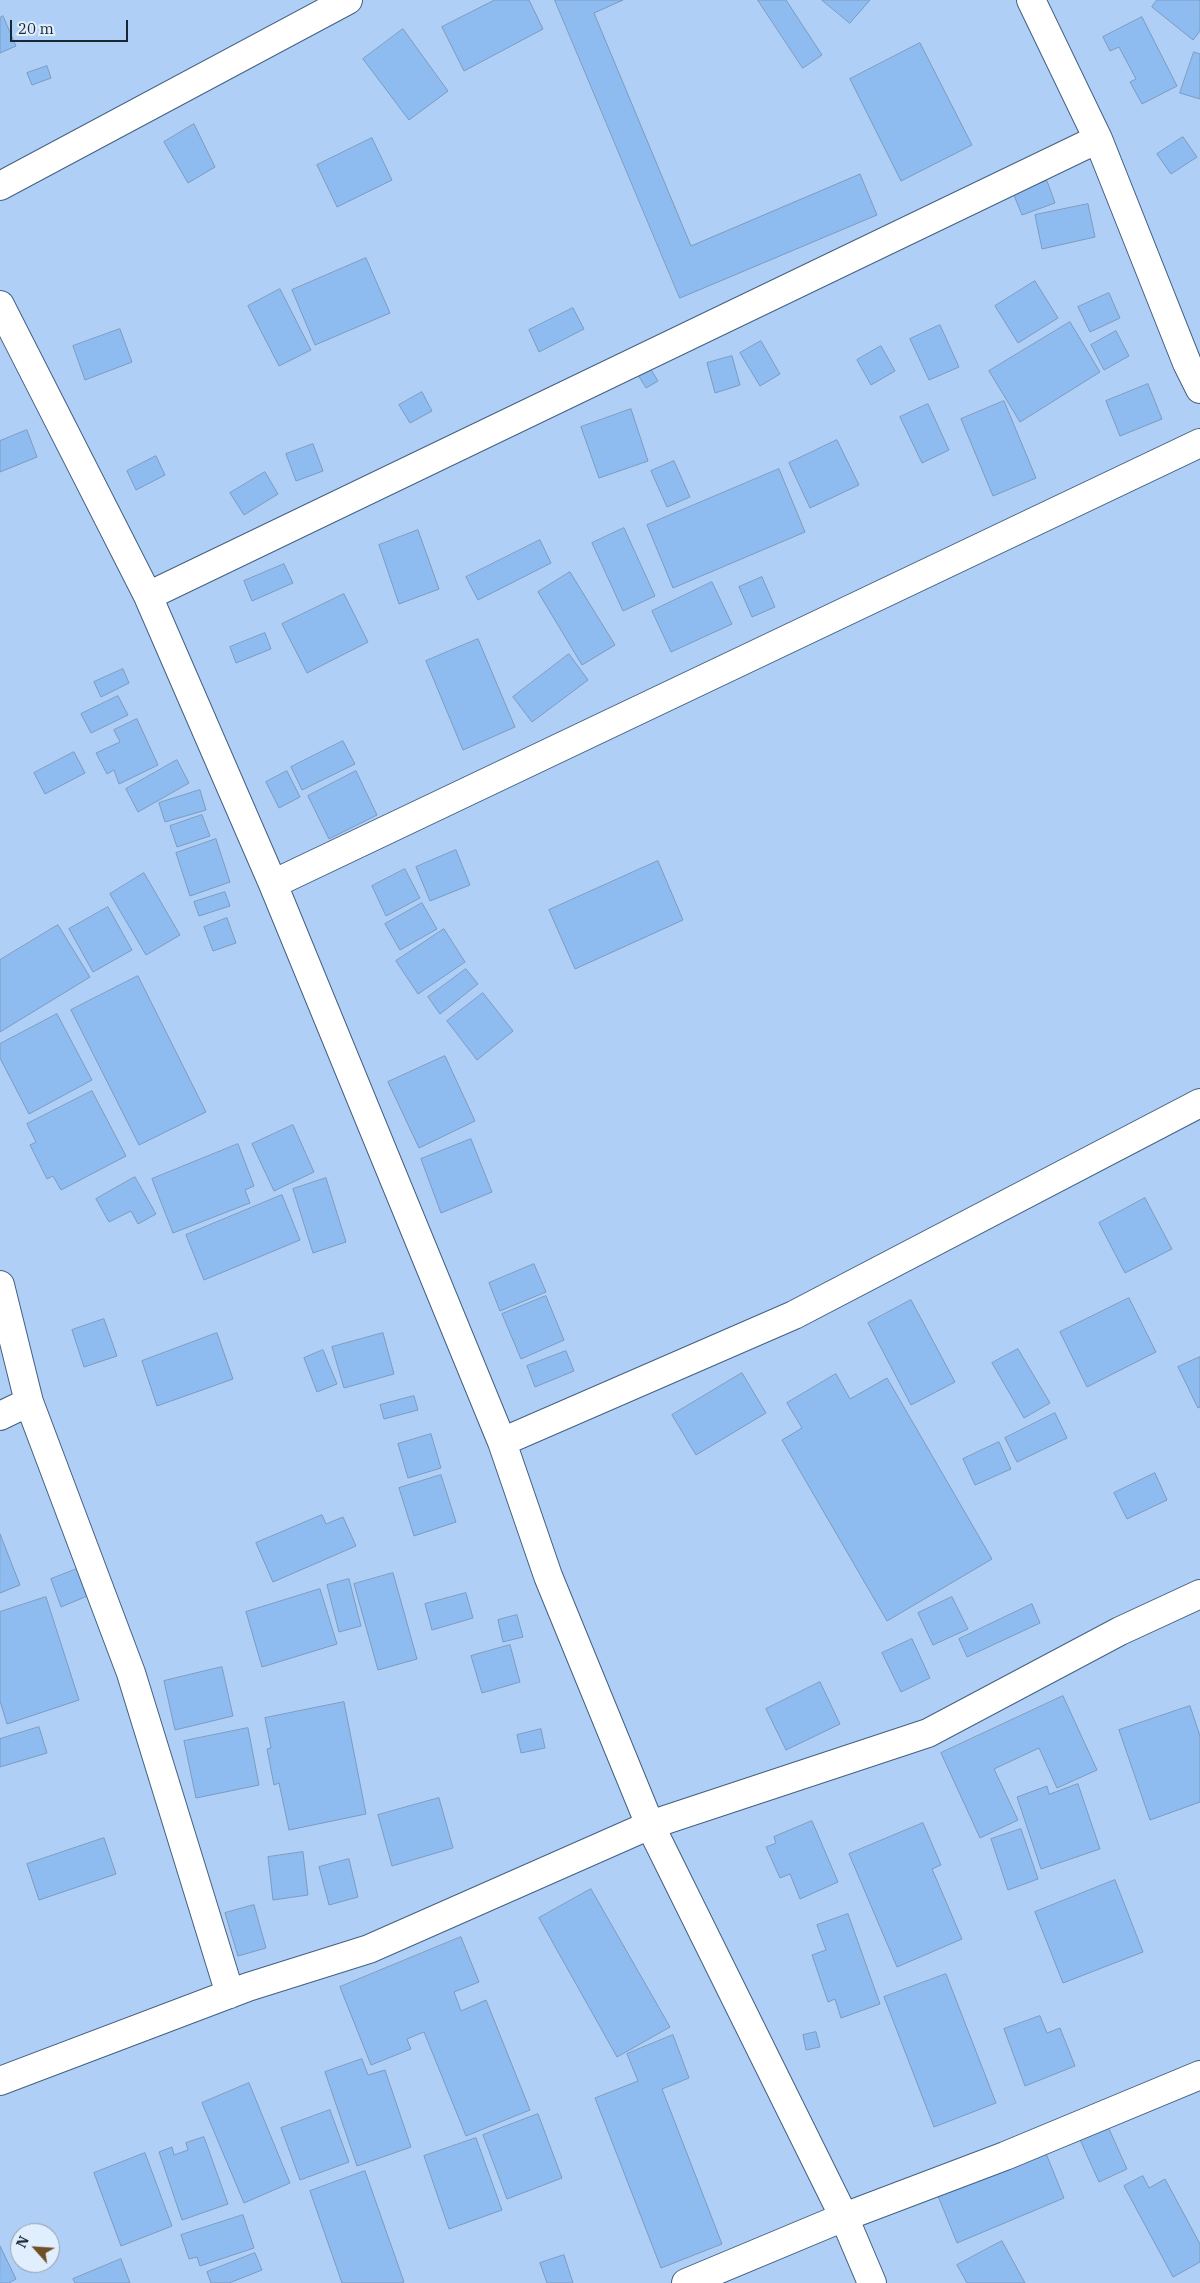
<!DOCTYPE html>
<html>
<head>
<meta charset="utf-8">
<style>
	body { margin:0 }
	#map { position:relative; width:1200px; height:2283px; overflow:hidden; background:#afcff6; font-family:"IBM Plex Serif",serif }
	canvas { display:block }
	.north { position:absolute; left:10px; top:2223px; width:50px; height:50px; box-sizing:border-box; background:#e1eefe; border:1px solid #919ead; border-radius:50%; rotate:296deg; font-size:14px; font-weight:700; line-height:20px; text-align:center; color:#192634 }
	.north::after { content:''; display:block; margin:auto; width:18px; height:22px; background:#6f4f25; clip-path:polygon(50% 0,100% 100%,50% 72%,0 100%) }
	.scale { position:absolute; left:10px; top:20px; width:118px; height:22px; box-sizing:border-box; border:2px solid #192634; border-top:0; padding-left:6px; font-size:15px; line-height:18px; white-space:nowrap; color:#192634; -webkit-text-stroke:4px #e1eefe; paint-order:stroke }
</style>
</head>
<body>
<div id="map">
<canvas width="1200" height="2283"></canvas>
<div class="north">N</div>
<div class="scale">20 m</div>
</div>
<script>
const c = document.querySelector('canvas').getContext('2d');
c.lineJoin = 'round';
function fillPath(path, color) { c.fillStyle = color; c.fill(path, 'evenodd'); }
function strokePath(path, color, width, dash) { c.strokeStyle = color; c.lineWidth = width; c.lineCap = dash ? 'butt' : 'round'; c.setLineDash(dash || []); c.stroke(path); }
const building = new Path2D(`
	M495 0H529L543 29 464 71 442 27Z
	M555 0H623L594 13 691 246 860 174 877 215 680 298Z
	M758 0H786L822 55 803 68Z
	M822 0H870L850 23Z
	M1157 0H1200V31L1193 40 1152 7Z
	M3 16 16 46 0 53V18Z
	M1142 17 1177 86 1142 104 1130 82 1136 79 1119 47 1110 51 1103 37Z
	M403 29 448 91 409 120 363 59Z
	M920 43 972 145 901 181 850 79Z
	M1194 52 1200 54V99L1180 93Z
	M47 66 51 78 32 85 27 73Z
	M194 124 215 167 188 183 164 142Z
	M1183 137 1197 157 1171 174 1157 154Z
	M372 138 392 180 337 207 317 165Z
	M1047 181 1055 203 1022 215 1013 193Z
	M1088 204 1095 237 1042 249 1035 215Z
	M366 258 390 313 315 345 292 290Z
	M1035 281 1058 318 1018 343 995 306Z
	M280 289 311 350 279 366 248 306Z
	M1109 293 1120 318 1090 332 1078 307Z
	M573 308 584 329 539 352 529 330Z
	M1070 322 1100 372 1020 422 989 371Z
	M940 325 959 367 929 380 910 339Z
	M120 329 132 362 85 380 73 346Z
	M1116 331 1129 356 1104 370 1091 345Z
	M761 341 780 374 760 386 740 353Z
	M881 346 895 371 871 385 857 360Z
	M732 356 740 385 715 393 707 363Z
	M650 368 658 381 646 388 638 375Z
	M1148 384 1162 419 1120 436 1106 401Z
	M422 392 432 411 410 423 399 405Z
	M1004 401 1036 478 993 496 961 419Z
	M928 404 949 450 922 463 900 417Z
	M631 409 648 461 599 478 581 427Z
	M27 430 37 457 0 472V441Z
	M837 440 859 485 810 508 789 463Z
	M313 444 323 471 296 481 286 454Z
	M156 456 165 475 136 490 127 471Z
	M674 461 690 497 667 507 651 471Z
	M779 469 805 532 673 588 647 525Z
	M265 472 278 494 244 515 230 493Z
	M624 528 655 596 623 611 592 543Z
	M418 530 439 589 399 604 379 545Z
	M540 540 551 563 478 600 466 577Z
	M284 564 293 583 252 601 244 581Z
	M570 572 615 645 582 665 538 592Z
	M762 577 775 607 752 617 739 587Z
	M712 582 732 624 671 652 652 611Z
	M344 594 368 642 307 673 282 624Z
	M265 633 271 649 236 663 230 647Z
	M478 639 515 727 463 750 426 661Z
	M569 654 588 680 532 722 513 697Z
	M123 669 129 683 101 697 94 682Z
	M118 696 128 715 91 733 81 714Z
	M137 719 158 765 119 784 114 770 107 774 96 753 120 742 114 730Z
	M343 741 355 764 302 790 291 767Z
	M74 752 85 773 45 794 34 773Z
	M177 760 189 783 138 812 126 789Z
	M287 771 300 797 279 808 266 782Z
	M356 771 377 815 329 839 308 796Z
	M200 790 206 810 165 822 159 803Z
	M202 815 210 836 177 847 170 826Z
	M216 839 230 882 190 896 176 853Z
	M456 850 470 885 430 901 416 867Z
	M658 861 683 920 575 969 549 910Z
	M405 869 420 898 386 916 372 886Z
	M144 873 180 935 146 955 110 894Z
	M225 892 230 906 199 916 194 902Z
	M422 903 437 929 400 950 385 924Z
	M108 907 132 950 93 972 69 929Z
	M227 918 236 943 213 951 204 927Z
	M58 925 90 977 0 1032V960Z
	M444 929 465 962 418 994 396 961Z
	M466 969 478 984 440 1014 428 997Z
	M138 976 206 1112 139 1145 71 1010Z
	M483 993 513 1031 477 1060 447 1021Z
	M57 1014 92 1080 29 1114 0 1058V1044Z
	M445 1056 475 1121 419 1148 388 1082Z
	M92 1091 126 1156 61 1190 53 1176 47 1179 30 1145 36 1142 27 1124Z
	M293 1125 314 1172 274 1191 252 1144Z
	M471 1139 492 1192 441 1213 421 1159Z
	M238 1144 254 1186 245 1190 250 1203 173 1233 152 1179Z
	M135 1177 156 1214 138 1224 131 1211 109 1222 96 1199Z
	M326 1178 346 1242 313 1253 293 1189Z
	M282 1195 300 1240 204 1280 186 1235Z
	M1145 1198 1172 1249 1125 1273 1099 1223Z
	M534 1264 546 1292 500 1311 489 1283Z
	M546 1296 564 1340 521 1359 502 1314Z
	M1129 1298 1156 1352 1087 1387 1060 1332Z
	M911 1300 955 1382 911 1405 868 1323Z
	M104 1319 117 1356 84 1367 72 1330Z
	M217 1333 233 1379 157 1406 142 1361Z
	M383 1333 394 1374 344 1388 332 1347Z
	M1018 1349 1050 1403 1024 1418 992 1363Z
	M323 1350 337 1384 317 1392 304 1358Z
	M566 1351 574 1371 535 1387 527 1366Z
	M1200 1357V1407L1198 1408 1178 1367Z
	M742 1373 766 1413 696 1455 672 1415Z
	M836 1374 850 1399 887 1378 992 1559 887 1621 782 1440 802 1428 787 1403Z
	M414 1396 418 1410 384 1419 380 1405Z
	M1055 1413 1067 1438 1017 1462 1005 1438Z
	M431 1434 441 1468 408 1478 398 1444Z
	M999 1442 1011 1469 975 1485 963 1459Z
	M1155 1473 1167 1500 1127 1519 1114 1493Z
	M441 1475 456 1522 414 1536 399 1488Z
	M322 1515 326 1524 343 1517 356 1546 273 1582 256 1543Z
	M0 1534 20 1585 0 1593Z
	M82 1567 92 1594 61 1607 51 1579Z
	M393 1573 417 1659 378 1670 354 1584Z
	M349 1579 361 1626 339 1632 327 1585Z
	M320 1589 337 1644 262 1667 246 1612Z
	M466 1593 473 1618 432 1630 425 1604Z
	M46 1597 79 1700 7 1724 0 1701V1612Z
	M952 1597 968 1629 933 1645 918 1613Z
	M1032 1604 1040 1623 967 1657 959 1639Z
	M517 1615 523 1637 503 1642 498 1620Z
	M912 1639 930 1678 901 1692 882 1653Z
	M510 1645 520 1682 482 1693 471 1656Z
	M222 1667 233 1716 175 1730 164 1681Z
	M820 1682 840 1724 786 1750 766 1709Z
	M1063 1696 1097 1770 1057 1788 1039 1748 994 1769 1018 1820 980 1838 941 1753Z
	M344 1702 366 1814 289 1830 279 1783 274 1785 267 1749 271 1748 265 1718Z
	M1190 1706 1200 1736V1802L1150 1820 1119 1730Z
	M39 1727 47 1753 0 1767V1739Z
	M248 1728 259 1785 196 1798 184 1741Z
	M541 1729 545 1748 521 1753 517 1735Z
	M1078 1784 1100 1849 1041 1869 1017 1797 1047 1786 1049 1794Z
	M439 1798 453 1848 392 1866 378 1815Z
	M812 1821 838 1882 800 1899 790 1874 780 1878 766 1847 776 1843 774 1837Z
	M923 1823 941 1865 932 1869 962 1939 897 1967 849 1854Z
	M1021 1829 1038 1879 1008 1890 991 1839Z
	M104 1838 116 1874 39 1900 27 1864Z
	M303 1852 308 1895 273 1900 268 1857Z
	M349 1859 358 1897 329 1905 319 1867Z
	M1115 1880 1143 1952 1063 1983 1035 1912Z
	M591 1889 670 2027 617 2057 539 1918Z
	M254 1905 266 1948 238 1956 225 1913Z
	M848 1914 880 2004 841 2018 835 1999 828 2002 812 1955 826 1950 817 1925Z
	M461 1937 479 1982 454 1992 461 2011 486 2000 530 2110 466 2136 424 2032 407 2039 411 2049 371 2065 340 1987Z
	M946 1974 996 2103 934 2127 884 1997Z
	M1040 2016 1047 2033 1060 2028 1075 2066 1025 2086 1004 2029Z
	M816 2032 820 2047 806 2050 803 2035Z
	M673 2035 689 2078 662 2089 722 2244 661 2268 595 2098 638 2081 627 2054Z
	M362 2059 368 2075 385 2070 411 2147 357 2166 325 2072Z
	M249 2083 290 2183 244 2203 202 2103Z
	M330 2110 349 2162 300 2180 281 2128Z
	M538 2114 562 2178 507 2199 483 2135Z
	M1105 2120 1127 2169 1099 2182 1077 2133Z
	M204 2137 228 2204 182 2220 159 2152 172 2147 174 2155 188 2150 186 2143Z
	M476 2138 502 2210 449 2229 424 2156Z
	M1043 2146 1064 2198 957 2243 936 2191Z
	M145 2153 172 2226 121 2246 94 2173Z
	M365 2171 404 2282 401 2283H342L310 2191Z
	M1143 2176 1149 2188 1165 2179 1200 2244V2262L1173 2277 1124 2186Z
	M243 2215 254 2248 200 2266 197 2257 189 2259 181 2235Z
	M1002 2241 1025 2283H967L957 2265Z
	M0 2246 16 2279 9 2283H0Z
	M255 2253 262 2270 229 2283H211L207 2272Z
	M564 2255 573 2283H547L540 2263Z
	M121 2259 130 2283H75L73 2279Z`);
fillPath(building, '#8ebbf0');
strokePath(building, '#7c9bbf', 1);
const minor = new Path2D(`
	M1031 0 1098 139 1187 363 1200 389
	M0 186 348 0
	M0 305 148 596 273 884 502 1442 548 1576 650 1825 844 2217 872 2283
	M148 596 1098 139
	M273 884 1200 443
	M0 1285 29 1402 131 1673 230 1994
	M0 1416 29 1402
	M502 1442 794 1315 1200 1103
	M0 2081 248 1987 369 1949 650 1825 928 1733 1120 1631 1200 1594
	M686 2283 844 2217 1005 2156 1200 2075`);
strokePath(minor, '#436081', 30);
strokePath(minor, '#fff', 28);
</script>
</body>
</html>
